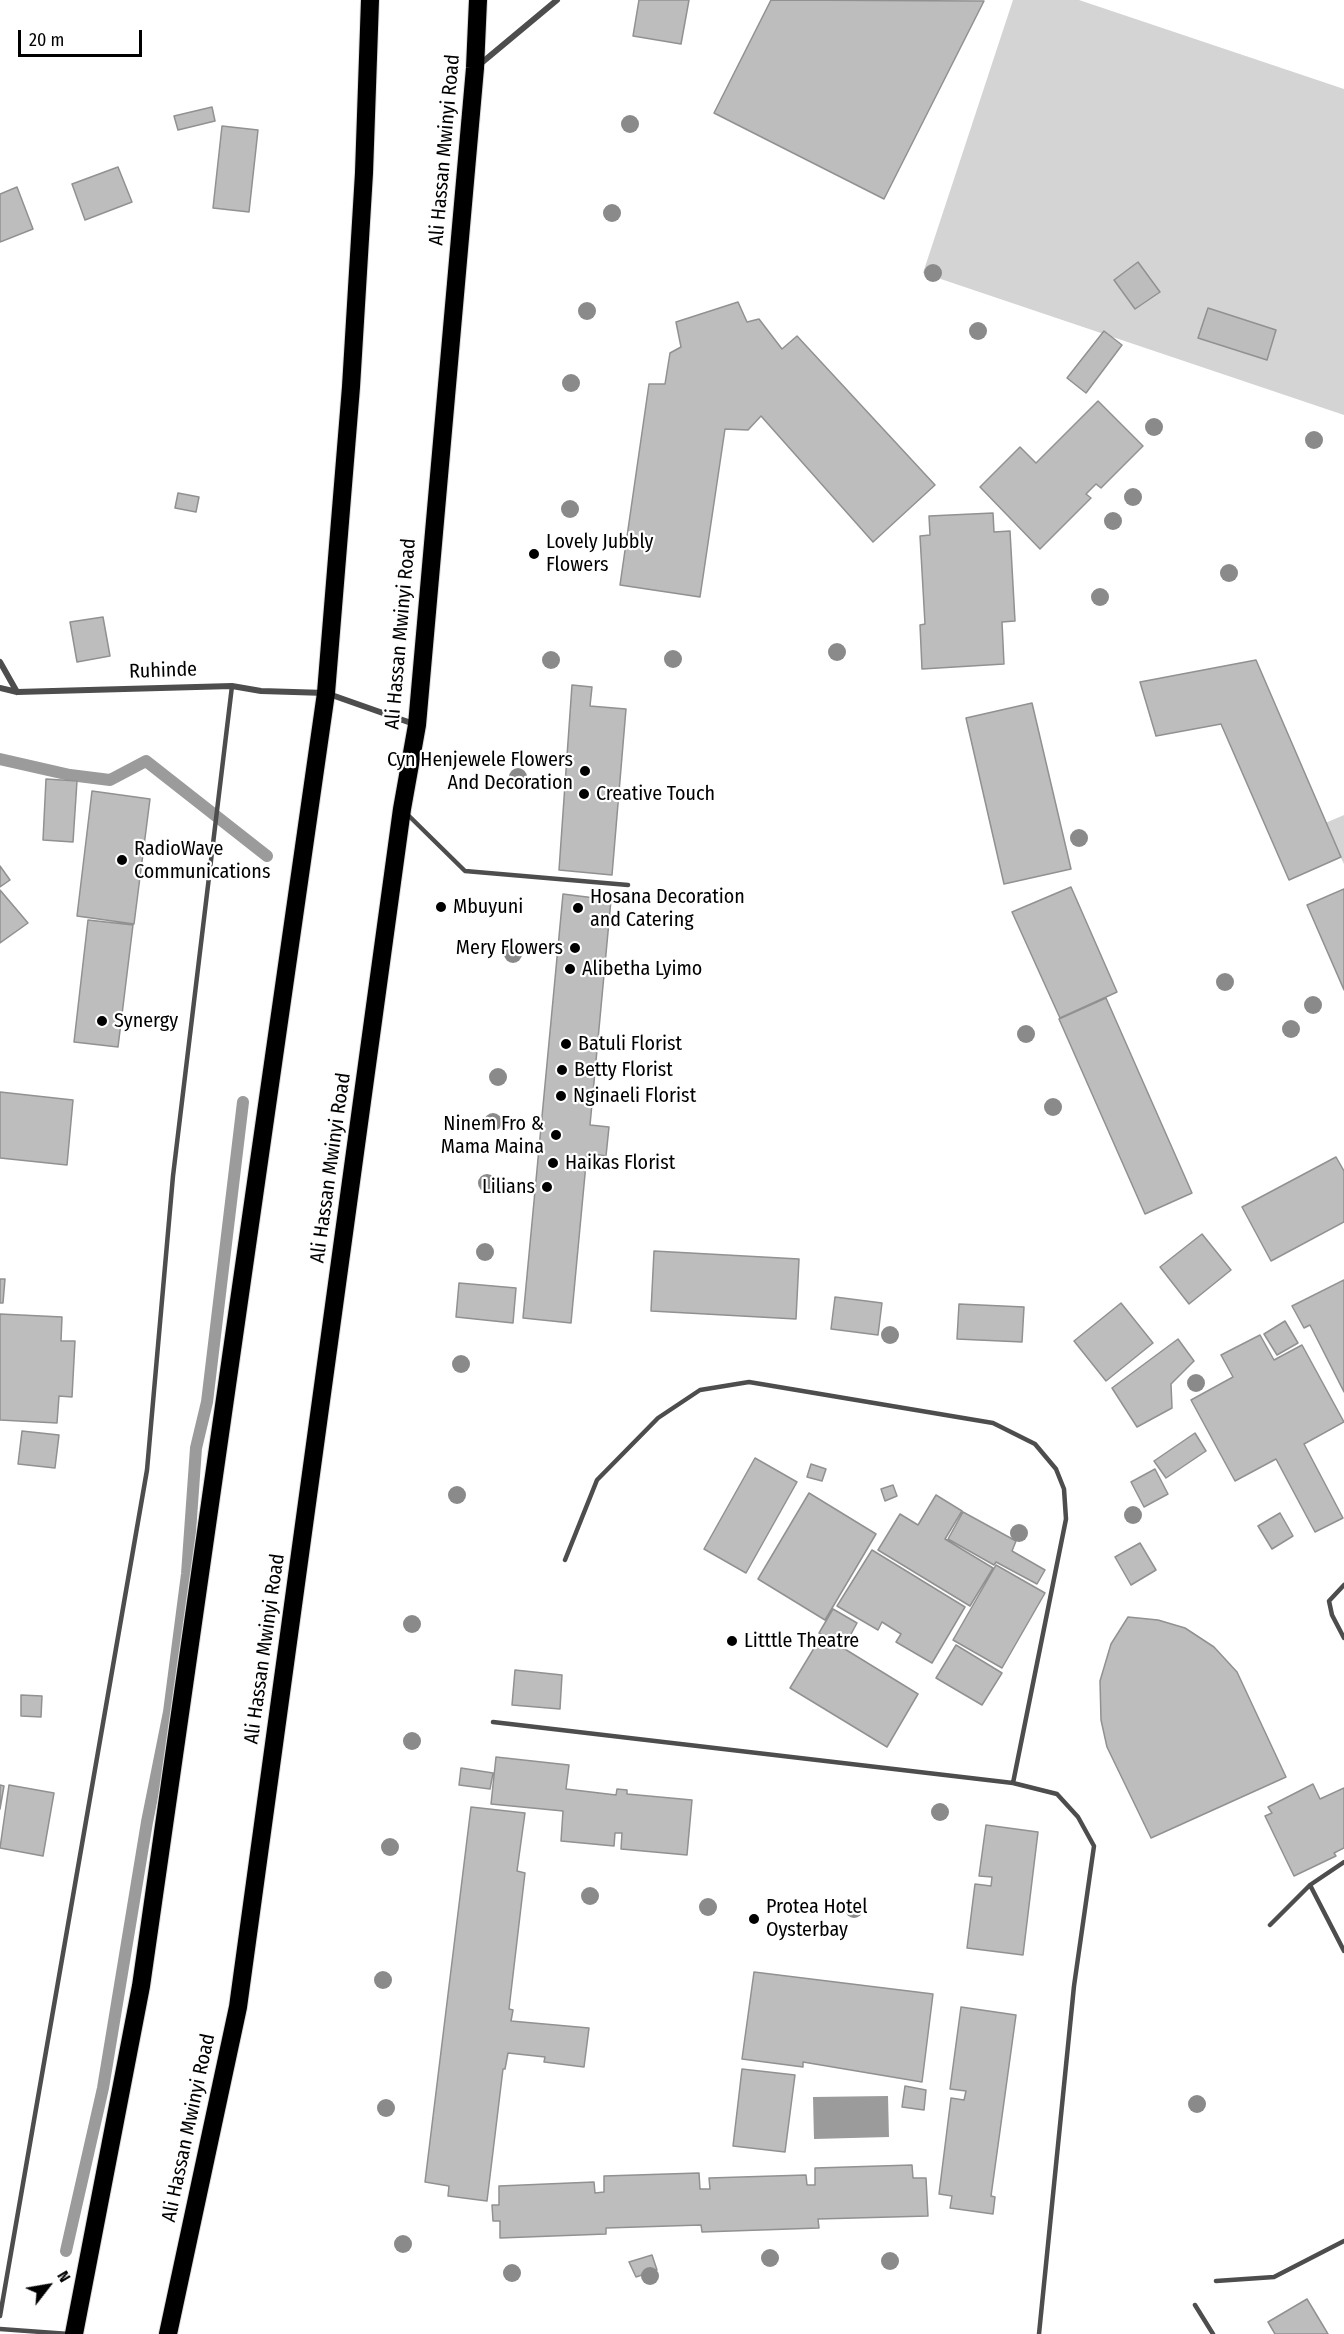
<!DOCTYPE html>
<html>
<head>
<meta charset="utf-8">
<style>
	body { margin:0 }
	#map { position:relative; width:1344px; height:2334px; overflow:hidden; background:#fff; font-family:"Fira Sans Condensed",sans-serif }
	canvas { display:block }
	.north { position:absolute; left:18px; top:2256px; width:60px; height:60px; -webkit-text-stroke:4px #fff; paint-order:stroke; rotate:59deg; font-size:16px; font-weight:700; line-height:24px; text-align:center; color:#000 }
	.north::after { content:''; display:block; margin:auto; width:21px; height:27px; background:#000; clip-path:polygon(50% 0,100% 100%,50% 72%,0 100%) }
	.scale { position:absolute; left:18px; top:30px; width:124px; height:27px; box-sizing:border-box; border:3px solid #000; border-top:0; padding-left:8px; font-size:18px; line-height:21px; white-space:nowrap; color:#000; -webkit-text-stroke:4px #fff; paint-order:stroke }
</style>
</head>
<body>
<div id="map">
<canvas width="1344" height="2334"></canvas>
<div class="north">N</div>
<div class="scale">20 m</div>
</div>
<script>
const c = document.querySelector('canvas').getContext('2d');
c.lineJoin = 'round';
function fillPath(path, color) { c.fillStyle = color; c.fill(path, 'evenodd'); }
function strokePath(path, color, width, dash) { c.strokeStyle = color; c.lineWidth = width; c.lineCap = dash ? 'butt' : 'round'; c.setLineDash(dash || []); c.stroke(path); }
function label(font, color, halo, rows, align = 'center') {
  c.font = font + ' "Fira Sans Condensed",sans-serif'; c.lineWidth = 4.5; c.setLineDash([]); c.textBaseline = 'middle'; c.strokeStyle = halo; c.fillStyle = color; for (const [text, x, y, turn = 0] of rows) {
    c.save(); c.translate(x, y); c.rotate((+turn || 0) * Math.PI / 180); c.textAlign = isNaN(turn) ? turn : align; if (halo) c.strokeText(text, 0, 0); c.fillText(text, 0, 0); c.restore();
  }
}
fillPath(new Path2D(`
	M1013 0H1079L1344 89V415L923 273Z
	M1344 815V864L1323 824Z`), '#d4d4d4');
fillPath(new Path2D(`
	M888 2096 889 2137 814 2139 813 2097Z`), '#9b9b9b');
strokePath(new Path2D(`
	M0 759 70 775 110 780 146 761 267 856
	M66 2251 103 2088 147 1822 169 1712 187 1574 196 1448 207 1402 243 1102`), '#9b9b9b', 12);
const building = new Path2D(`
	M639 0H689L681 44 633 36Z
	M771 0 984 1 884 199 714 113Z
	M212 107 215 121 178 130 174 116Z
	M222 126 258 130 249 212 213 208Z
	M118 167 132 202 85 220 72 184Z
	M17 187 33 229 0 242V194Z
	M1138 262 1160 292 1135 309 1114 280Z
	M738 302 747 322 759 319 782 349 797 336 935 485 873 542 761 416 748 430 725 429 700 597 620 585 649 384H665L670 353 681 347 676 322Z
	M1208 308 1276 330 1267 360 1198 338Z
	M1104 331 1122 345 1086 393 1067 378Z
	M1098 401 1143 446 1101 488 1096 484 1086 494 1091 498 1040 549 980 487 1020 447 1036 463Z
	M178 493 199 497 196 512 175 508Z
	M993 513 994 532 1010 531 1015 621 1002 622 1004 664 922 669 920 625 925 624 920 536 930 535 929 516Z
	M103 617 110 656 77 662 70 622Z
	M1256 660 1341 857 1289 880 1221 724 1156 736 1140 682Z
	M572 685 592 687 590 706 626 709 612 875 559 870Z
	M1032 703 1071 869 1004 884 966 718Z
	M46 779 77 781 73 842 43 840Z
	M92 791 150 799 134 924 77 916Z
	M0 866 10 880 0 887Z
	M1071 887 1117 992 1060 1018 1012 912Z
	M1344 889V990L1307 905Z
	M0 890 28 923 0 943Z
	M563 894 611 900 590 1125 609 1127 606 1156 587 1153 571 1323 523 1318Z
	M88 920 133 925 118 1047 74 1042Z
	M1106 998 1192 1193 1145 1214 1059 1019Z
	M0 1092 73 1100 67 1165 0 1158Z
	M1336 1157 1344 1171V1222L1271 1261 1242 1207Z
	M1202 1234 1231 1270 1189 1304 1160 1267Z
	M654 1251 799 1259 796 1319 651 1311Z
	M0 1279H5L3 1303H0Z
	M1344 1280V1392L1310 1325 1304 1328 1292 1306Z
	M459 1283 516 1288 513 1323 456 1317Z
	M835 1297 882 1303 878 1335 831 1329Z
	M1121 1303 1153 1343 1106 1381 1074 1341Z
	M959 1304 1024 1307 1022 1342 957 1339Z
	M0 1314 62 1317 61 1341H75L72 1397 59 1396 57 1423 0 1420Z
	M1285 1321 1298 1343 1277 1355 1264 1334Z
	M1260 1335 1274 1360 1302 1345 1344 1422 1304 1444 1343 1518 1315 1532 1276 1459 1235 1481 1191 1400 1233 1377 1221 1355Z
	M1178 1339 1194 1361 1171 1384 1172 1408 1137 1427 1112 1388Z
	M22 1431 59 1435 55 1468 18 1464Z
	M1195 1433 1206 1451 1166 1478 1154 1461Z
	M755 1458 797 1482 746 1573 704 1549Z
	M811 1464 826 1469 822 1481 807 1477Z
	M1155 1469 1168 1494 1144 1507 1131 1482Z
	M893 1485 897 1496 885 1501 881 1489Z
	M809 1493 876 1534 825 1620 758 1579Z
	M936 1495 962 1511 945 1539 993 1568 970 1606 878 1550 900 1514 918 1525Z
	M963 1512 1016 1541 1012 1551 1045 1570 1037 1584 996 1562 994 1565 948 1539Z
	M1280 1513 1293 1536 1272 1549 1258 1526Z
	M1140 1543 1156 1570 1131 1585 1115 1557Z
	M872 1550 965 1607 932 1663 896 1642 901 1634 882 1622 878 1630 837 1606Z
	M996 1565 1045 1593 1002 1668 953 1640Z
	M833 1609 857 1623 844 1647 819 1633Z
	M1128 1617 1158 1620 1185 1628 1214 1647 1237 1672 1286 1777 1151 1838 1107 1747 1101 1720 1100 1681 1111 1644Z
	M822 1635 918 1694 887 1747 790 1688Z
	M956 1645 1002 1673 982 1705 936 1678Z
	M515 1670 562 1675 560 1709 512 1705Z
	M21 1695 42 1696 41 1717 21 1716Z
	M496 1757 569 1765 566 1789 616 1795 617 1789 627 1790V1794L692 1800 687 1855 621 1849 622 1833H615L614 1846 561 1841 563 1811 491 1804Z
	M461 1768 493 1773 490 1789 459 1785Z
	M1313 1784 1320 1799 1344 1788V1848L1334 1853 1336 1856 1294 1876 1265 1816 1272 1813 1268 1807Z
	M0 1785 4 1786 0 1809Z
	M9 1785 54 1793 43 1856 0 1848Z
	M471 1807 525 1813 517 1871 525 1873 509 2009 513 2010 511 2021 589 2028 584 2067 544 2062 545 2057 508 2053 505 2069H503L487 2201 448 2196 449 2186 425 2182Z
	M986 1825 1038 1832 1023 1955 967 1948 975 1884 991 1886 992 1877 979 1876Z
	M754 1972 933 1994 922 2082 803 2062V2067L742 2059Z
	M961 2007 1016 2015 991 2196 995 2197 993 2214 950 2208 952 2196 939 2194 951 2098 964 2100 966 2091 950 2089Z
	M742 2069 795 2075 785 2152 733 2146Z
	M905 2086 926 2090 924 2110 902 2107Z
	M912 2165 913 2178H926L928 2216 818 2219 819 2228 702 2232 701 2225 606 2228V2234L500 2238V2221H493L492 2205H499V2186L594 2182 595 2193 604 2192V2176L699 2173 700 2189H710L709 2178 806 2175 807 2185H815V2168Z
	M652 2255 657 2270 636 2277 629 2262Z
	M1307 2299 1328 2334H1275L1268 2322Z`);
fillPath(building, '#bdbdbd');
strokePath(building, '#919191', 1.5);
const highway = new Path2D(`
	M74 2334 141 1986 326 693 351 387 364 173 370 0
	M168 2334 238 2007 402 809 417 725 475 68 478 0`);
strokePath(highway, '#dbdbdb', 20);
strokePath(new Path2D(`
	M408 815 465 871 628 885
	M565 1560 597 1480 658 1418 700 1390 749 1382 993 1423 1035 1444 1056 1469 1064 1489 1066 1519 1013 1783
	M1344 1585 1329 1601 1332 1615 1344 1638
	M493 1722 1013 1783 1057 1794 1078 1817 1094 1846 1074 1986 1039 2334
	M1310 1885 1344 1951
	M1270 1925 1310 1885 1344 1862
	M1216 2281 1274 2277 1344 2241
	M1195 2305 1213 2334
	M0 2316 147 1470 173 1176 232 686
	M0 2329 69 2334`), '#4d4d4d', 4.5);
strokePath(new Path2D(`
	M479 65 557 0
	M0 662 17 692
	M0 688 17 692 232 686 261 691 326 693 414 724`), '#4d4d4d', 6);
strokePath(highway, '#000', 18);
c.fillStyle = '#8a8a8a';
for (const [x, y] of [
	[630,124],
	[612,213],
	[933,273],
	[587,311],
	[978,331],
	[571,383],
	[1154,427],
	[1314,440],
	[1133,497],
	[570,509],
	[1113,521],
	[1229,573],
	[1100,597],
	[837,652],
	[673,659],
	[551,660],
	[518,777],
	[1079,838],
	[513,954],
	[1225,982],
	[1313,1005],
	[1291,1029],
	[1026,1034],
	[498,1077],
	[1053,1107],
	[493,1122],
	[487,1183],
	[485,1252],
	[890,1335],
	[461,1364],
	[1196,1383],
	[457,1495],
	[1133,1515],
	[1019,1533],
	[412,1624],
	[412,1741],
	[940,1812],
	[390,1847],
	[590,1896],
	[708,1907],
	[854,1909],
	[383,1980],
	[1197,2104],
	[386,2108],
	[403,2244],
	[770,2258],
	[890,2261],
	[512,2273],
	[650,2276]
]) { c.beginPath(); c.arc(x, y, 9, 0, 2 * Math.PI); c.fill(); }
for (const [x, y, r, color] of [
	[534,554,6,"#000"],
	[585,771,6,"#000"],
	[584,794,6,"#000"],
	[122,860,6,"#000"],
	[441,907,6,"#000"],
	[578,908,6,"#000"],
	[575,948,6,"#000"],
	[570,969,6,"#000"],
	[102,1021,6,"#000"],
	[566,1044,6,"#000"],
	[562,1070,6,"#000"],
	[561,1096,6,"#000"],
	[556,1135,6,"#000"],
	[553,1163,6,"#000"],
	[547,1187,6,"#000"],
	[732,1641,6,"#000"],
	[754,1919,6,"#000"]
]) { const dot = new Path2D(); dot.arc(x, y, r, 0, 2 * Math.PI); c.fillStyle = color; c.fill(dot); strokePath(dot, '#fff', 2); }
label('20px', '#000', '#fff', [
	["Ali Hassan Mwinyi Road",445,150,-85],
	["Ali Hassan Mwinyi Road",401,634,-85],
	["Ruhinde",163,671,-2],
	["Ali Hassan Mwinyi Road",331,1168,-82],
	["Ali Hassan Mwinyi Road",265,1649,-82],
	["Ali Hassan Mwinyi Road",189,2128,-78]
]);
label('20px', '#000', '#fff', [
	["Lovely Jubbly",546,542],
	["Flowers",546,565],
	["Cyn Henjewele Flowers",573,760,"right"],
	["And Decoration",573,783,"right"],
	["Creative Touch",596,794],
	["RadioWave",134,849],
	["Communications",134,872],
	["Hosana Decoration",590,897],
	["and Catering",590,920],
	["Mbuyuni",453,907],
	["Mery Flowers",563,948,"right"],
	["Alibetha Lyimo",582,969],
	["Synergy",114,1021],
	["Batuli Florist",578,1044],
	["Betty Florist",574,1070],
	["Nginaeli Florist",573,1096],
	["Ninem Fro &",544,1124,"right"],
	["Mama Maina",544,1147,"right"],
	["Haikas Florist",565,1163],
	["Lilians",535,1187,"right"],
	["Litttle Theatre",744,1641],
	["Protea Hotel",766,1907],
	["Oysterbay",766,1930]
], 'left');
</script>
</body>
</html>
